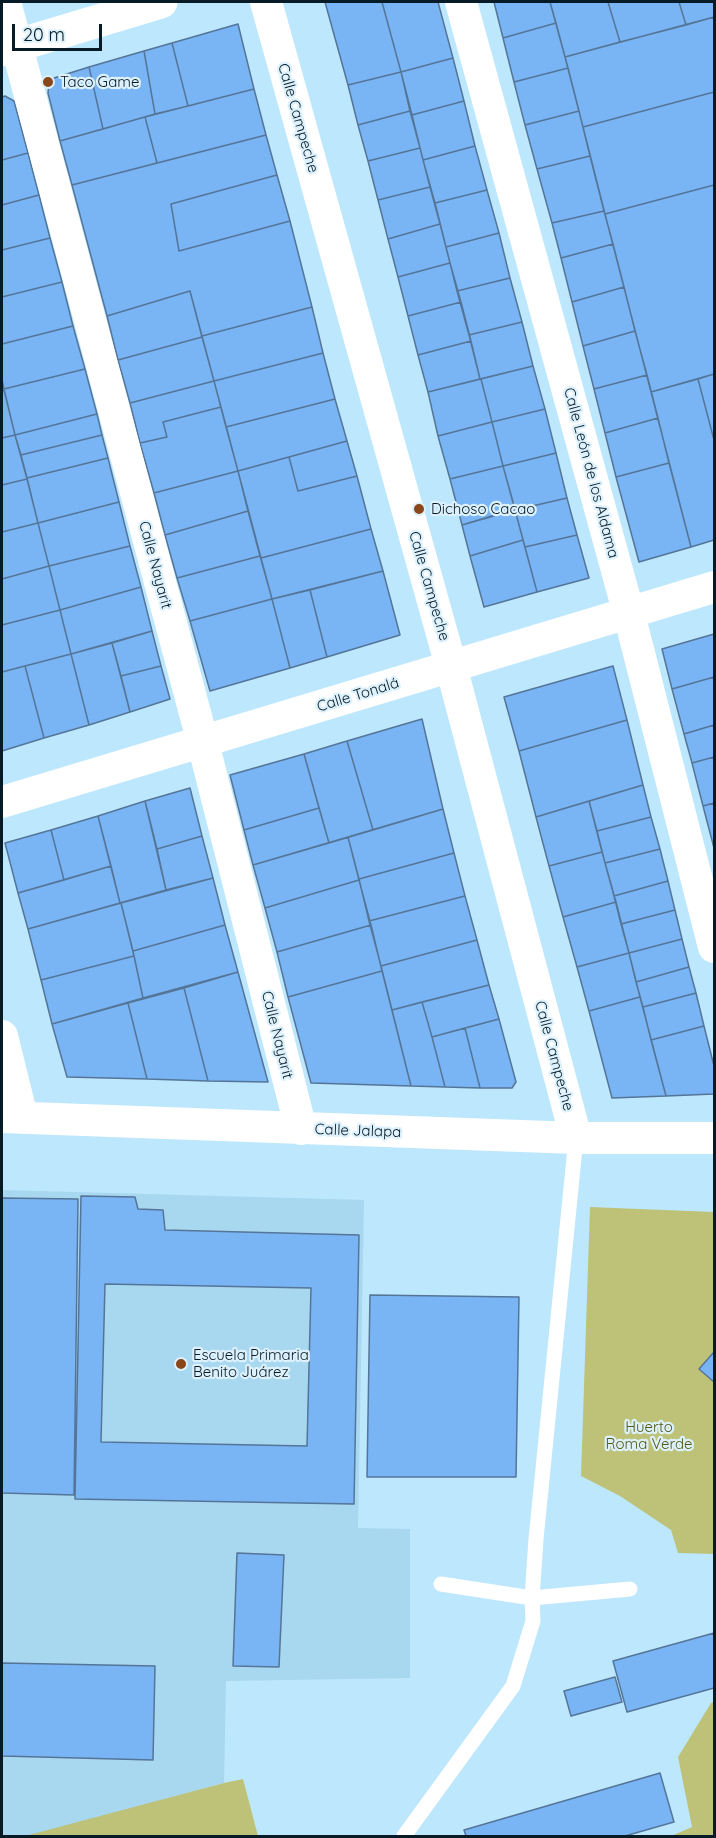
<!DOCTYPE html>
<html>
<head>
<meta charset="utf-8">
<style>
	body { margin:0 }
	#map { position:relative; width:716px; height:1838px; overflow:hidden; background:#bde7fd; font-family:Quicksand,sans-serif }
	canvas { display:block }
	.frame { position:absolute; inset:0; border:3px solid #061b25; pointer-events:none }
	.scale { position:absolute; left:12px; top:24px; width:90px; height:27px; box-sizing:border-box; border:3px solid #061b25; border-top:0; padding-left:8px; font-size:18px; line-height:21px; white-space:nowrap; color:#061b25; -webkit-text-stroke:4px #dcf1fc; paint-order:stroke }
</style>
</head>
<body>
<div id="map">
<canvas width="716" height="1838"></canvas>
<div class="frame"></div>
<div class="scale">20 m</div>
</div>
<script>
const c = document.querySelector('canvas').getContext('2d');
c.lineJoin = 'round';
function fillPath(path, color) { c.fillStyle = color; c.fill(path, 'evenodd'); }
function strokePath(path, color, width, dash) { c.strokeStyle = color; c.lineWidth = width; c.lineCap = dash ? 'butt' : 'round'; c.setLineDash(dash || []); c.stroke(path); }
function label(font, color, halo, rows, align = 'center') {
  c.font = font + ' Quicksand,sans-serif'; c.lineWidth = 4.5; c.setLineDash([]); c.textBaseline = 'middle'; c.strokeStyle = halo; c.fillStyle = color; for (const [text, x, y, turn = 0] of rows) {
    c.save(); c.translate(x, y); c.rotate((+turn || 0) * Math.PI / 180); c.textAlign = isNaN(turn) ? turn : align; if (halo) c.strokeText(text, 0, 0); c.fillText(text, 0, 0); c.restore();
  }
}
fillPath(new Path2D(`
	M2 1190 364 1200 358 1528 410 1529V1678L226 1681 224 1783 31 1836H2Z`), '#a8d7f0');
fillPath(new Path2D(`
	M590 1207 714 1212V1554L678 1553 671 1530 620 1496 581 1476Z
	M714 1702V1836H671L692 1827 678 1757 711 1703Z
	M243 1779 258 1836H25L224 1783Z`), '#bec278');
const building = new Path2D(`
	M325 2H382L401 72 348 85Z
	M382 2H438L453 58 401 72Z
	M494 2H550L556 23 503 38Z
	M550 2H608L620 42 565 57Z
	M608 2H679L686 25 620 42Z
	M679 2H714V17L686 25Z
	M714 17V92L583 127 565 57Z
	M556 23 568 68 514 82 503 38Z
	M238 24 254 89 188 106 172 43Z
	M172 43 188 106 155 114 144 51Z
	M144 51 155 114 103 129 89 67Z
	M453 58 464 101 412 115 401 72Z
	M89 67 103 129 60 141 48 93 49 84 54 78Z
	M568 68 579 111 525 125 514 82Z
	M401 72 410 111 358 125 348 85Z
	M254 89 266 135 157 163 145 117Z
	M714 92V185L605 214 583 127Z
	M5 96 14 101 28 153 2 160V97Z
	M464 101 475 146 423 160 412 115Z
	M410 111 420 148 368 161 358 125Z
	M579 111 590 156 537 169 525 125Z
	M145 117 157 163 72 185 60 141Z
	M266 135 277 175 171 204 179 251 290 221 312 307 202 336 190 291 107 316 72 185Z
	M475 146 487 190 435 203 423 160Z
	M420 148 430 187 378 200 368 161Z
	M28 153 39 195 2 205V160Z
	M590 156 604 211 552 223 537 169Z
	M277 175 290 221 179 251 171 204Z
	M714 185V374L651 392 605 214Z
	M430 187 440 224 388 239 378 200Z
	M487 190 499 233 446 247 435 203Z
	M39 195 50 238 2 250V205Z
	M604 211 613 244 561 258 552 223Z
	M440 224 450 263 398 277 388 239Z
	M499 233 510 278 457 291 446 247Z
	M50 238 62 282 2 297V250Z
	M613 244 624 287 572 302 561 258Z
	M450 263 461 302 408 316 398 277Z
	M510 278 522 322 469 335 457 291Z
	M62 282 73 326 2 344V297Z
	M624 287 635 331 583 346 572 302Z
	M190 291 202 337 118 360 107 316Z
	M461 302 471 341 418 355 408 316Z
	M312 307 323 353 214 381 202 336Z
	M522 322 533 366 480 379 469 335Z
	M73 326 85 369 4 389 2 380V344Z
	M635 331 647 375 594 389 583 346Z
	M202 337 214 381 130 403 118 360Z
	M471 341 480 379 428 392 418 355Z
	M323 353 335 399 226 427 214 381Z
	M533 366 545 409 492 422 481 379Z
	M85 369 97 414 15 435 4 389Z
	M714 374V440L698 379Z
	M647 375 658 418 605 433 594 389Z
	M481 379 492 422 438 436 428 392Z
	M698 379 714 440V540L691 547 651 392Z
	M214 381 221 407 163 422 167 437 140 443 130 403Z
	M4 390 15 435 2 438V391Z
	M335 399 347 441 238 471 226 427Z
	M221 407 238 471 154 493 140 443 167 437 163 422Z
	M545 409 556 453 503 466 492 422Z
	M97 414 102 435 21 455 15 435Z
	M658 418 669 463 616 477 605 433Z
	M492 422 503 466 450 479 438 436Z
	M15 435 27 479 2 485V438Z
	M102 435 108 458 27 478 21 455Z
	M347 441 357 476 298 491 289 457Z
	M556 453 567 498 515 510 503 466Z
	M289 457 298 491 357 476 371 529 261 558 238 471Z
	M108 458 119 502 38 523 27 478Z
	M669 463 691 547 639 562 616 477Z
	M503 466 515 509 462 525 450 479Z
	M238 471 248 511 165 535 154 493Z
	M27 479 38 523 2 532V485Z
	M567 498 577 535 525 547 515 510Z
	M119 502 130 546 49 566 38 523Z
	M515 510 523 540 470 556 462 525Z
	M248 511 260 556 177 578 165 535Z
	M38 523 49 566 2 579V532Z
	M371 529 383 571 272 599 261 558Z
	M577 535 589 578 537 592 525 547Z
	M523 540 537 592 484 607 470 556Z
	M130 546 141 587 60 610 49 566Z
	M260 556 272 599 190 621 177 578Z
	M49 566 60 610 2 625V579Z
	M383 571 400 635 327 657 310 590Z
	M141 587 152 631 71 654 60 610Z
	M310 590 327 657 290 668 272 599Z
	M272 599 290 668 210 691 190 621Z
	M60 610 71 654 2 672V625Z
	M152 631 161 666 121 676 112 643Z
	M714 634V677L672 689 662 649Z
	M112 643 130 712 89 725 71 654Z
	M71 654 89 725 44 738 25 666Z
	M25 666 44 738 2 751V672Z
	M161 666 170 699 130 712 121 676Z
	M613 666 627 720 519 751 504 697Z
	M714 677V725L684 734 672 689Z
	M422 719 443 809 373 830 347 741Z
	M627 720 643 785 536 817 519 751Z
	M714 725V757L692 763 684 734Z
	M347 741 373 830 329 843 304 754Z
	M304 754 319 808 244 830 230 775Z
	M714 757V803L703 806 692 763Z
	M643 785 651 817 597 831 589 801Z
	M190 788 202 836 157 849 145 801Z
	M145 801 166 890 120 903 98 816Z
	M589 801 602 852 549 866 536 817Z
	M714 803V848L703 806Z
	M319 808 329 843 253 865 244 830Z
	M443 809 454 853 359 879 348 837Z
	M98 816 111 866 64 880 51 830Z
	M651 817 660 849 605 863 597 831Z
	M51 830 64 880 18 893 5 843Z
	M202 836 213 878 166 890 157 849Z
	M348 837 359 880 265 908 253 865Z
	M660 849 668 881 614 896 605 863Z
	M602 852 616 902 563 917 549 866Z
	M454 853 465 896 369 921 359 879Z
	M111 866 120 903 28 929 18 893Z
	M213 878 225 925 133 951 121 903Z
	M359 880 371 925 277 952 265 908Z
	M668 881 675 910 621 924 614 896Z
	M465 896 477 940 381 966 369 921Z
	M616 902 629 953 577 967 563 917Z
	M121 903 134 956 41 980 28 929Z
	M675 910 682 939 629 953 621 924Z
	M225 925 238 972 143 998 133 951Z
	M371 925 382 971 288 997 277 952Z
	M682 939 689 967 636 982 629 953Z
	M477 940 489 985 392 1010 381 966Z
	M629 953 640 997 589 1011 577 967Z
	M134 956 143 998 52 1024 41 980Z
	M689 967 696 993 643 1007 636 982Z
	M382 971 411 1086 311 1083 288 997Z
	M238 972 268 1082 208 1081 184 988Z
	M489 985 499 1019 432 1037 422 1002Z
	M184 988 208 1081 147 1079 128 1003Z
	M696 993 704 1026 651 1040 643 1007Z
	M640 997 666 1096 612 1098 589 1011Z
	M422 1002 432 1037 445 1087 411 1086 392 1010Z
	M128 1003 147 1079 67 1077 52 1024Z
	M499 1019 516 1082 512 1088H480L465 1028Z
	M704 1026 714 1066V1094L666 1096 651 1040Z
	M465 1028 480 1088 445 1087 432 1037Z
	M81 1196 135 1197 138 1209 163 1210 165 1230 359 1235 354 1504 75 1499ZM105 1284 311 1288 307 1446 101 1442Z
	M2 1198 78 1199 74 1495 2 1493Z
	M370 1295 519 1297 516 1477H367Z
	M714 1352V1382L699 1369Z
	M237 1553 284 1555 279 1667 233 1666Z
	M714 1633V1688L627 1712 613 1661Z
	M2 1663 155 1666 153 1760 2 1756Z
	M615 1677 622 1702 571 1716 564 1691Z
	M660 1773 674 1822 625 1836H466L464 1830Z`);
fillPath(building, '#79b5f4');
strokePath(building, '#547598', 1.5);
strokePath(new Path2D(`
	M441 1584 532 1598 630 1589
	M404 1836 513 1686 533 1621 532 1598 536 1539 576 1138`), '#fff', 15);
strokePath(new Path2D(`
	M5 2 203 743 301 1129
	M266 2 451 666 576 1138
	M461 2 629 614 714 947
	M2 802 714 587
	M2 1036 22 1117
	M2 1117 576 1138H714`), '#fff', 32);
strokePath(new Path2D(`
	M2 50 161 2`), '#fff', 33);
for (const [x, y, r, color] of [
	[48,82,6,"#8a4619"],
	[419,509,6,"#8a4619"],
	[181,1364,6,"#8a4619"]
]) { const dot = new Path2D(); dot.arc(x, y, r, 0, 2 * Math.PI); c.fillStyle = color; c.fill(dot); strokePath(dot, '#dcf1fc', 2); }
label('15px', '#061b25', '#dcf1fc', [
	["Taco Game",60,82],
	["Dichoso Cacao",431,509],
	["Escuela Primaria",193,1355],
	["Benito Juárez",193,1372]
], 'left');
label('15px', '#061b25', '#dcf1fc', [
	["Calle Campeche",298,118,74],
	["Calle León de los Aldama",591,473,75],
	["Calle Nayarit",155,565,75],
	["Calle Campeche",429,586,74],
	["Calle Tonalá",358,695,-17],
	["Calle Nayarit",277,1035,76],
	["Calle Campeche",554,1056,75],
	["Calle Jalapa",358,1131,2]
]);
label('15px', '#565817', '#dcf1fc', [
	["Huerto",649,1427],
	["Roma Verde",649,1444]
]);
</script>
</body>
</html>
